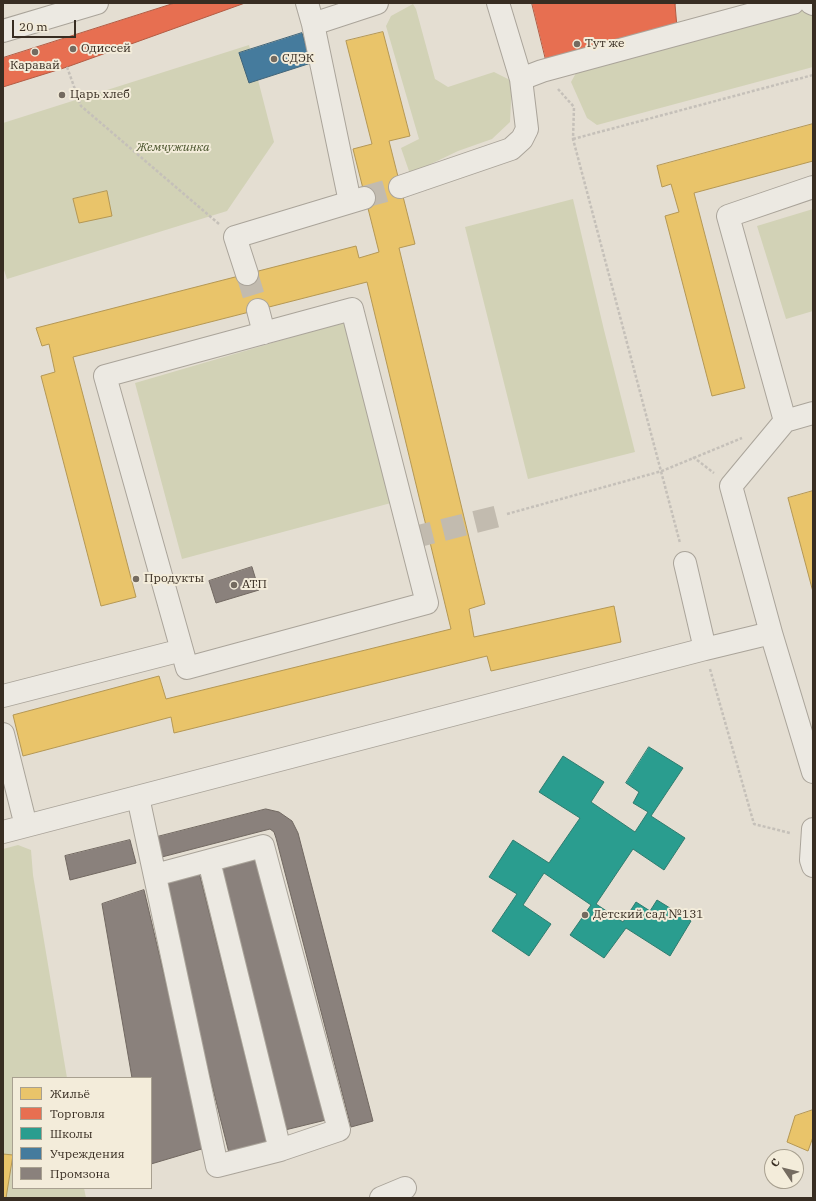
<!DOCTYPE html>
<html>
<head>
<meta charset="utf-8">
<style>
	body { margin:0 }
	#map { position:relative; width:816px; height:1201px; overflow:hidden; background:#e4ded2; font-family:"IBM Plex Serif",serif }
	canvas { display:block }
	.frame { position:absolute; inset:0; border:4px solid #382d22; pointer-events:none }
	.legend { position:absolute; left:12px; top:1077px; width:140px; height:112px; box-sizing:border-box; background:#f3ecda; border:1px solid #a8a090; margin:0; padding:5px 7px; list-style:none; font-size:12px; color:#382d22 }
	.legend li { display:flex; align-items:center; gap:8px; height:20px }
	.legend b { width:20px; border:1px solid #a8a090 }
	.north { position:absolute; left:764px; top:1149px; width:40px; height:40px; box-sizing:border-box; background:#f3ecda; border:1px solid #a8a090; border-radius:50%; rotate:305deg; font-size:11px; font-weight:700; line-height:16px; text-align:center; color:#382d22 }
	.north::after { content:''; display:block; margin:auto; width:14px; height:18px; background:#746b60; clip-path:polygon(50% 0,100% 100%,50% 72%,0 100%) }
	.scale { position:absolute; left:12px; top:20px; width:64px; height:18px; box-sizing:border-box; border:2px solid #382d22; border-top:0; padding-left:5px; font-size:12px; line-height:14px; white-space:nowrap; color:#382d22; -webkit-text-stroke:3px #f3ecda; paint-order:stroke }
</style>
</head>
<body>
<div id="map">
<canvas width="816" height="1201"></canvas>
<div class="frame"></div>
<ul class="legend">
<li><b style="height:11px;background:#e9c46a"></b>Жильё</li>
<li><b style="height:11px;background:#e76f51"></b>Торговля</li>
<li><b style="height:11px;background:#2a9d8f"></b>Школы</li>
<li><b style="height:11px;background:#457b9d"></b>Учреждения</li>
<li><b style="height:11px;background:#8a817c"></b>Промзона</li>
</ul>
<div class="north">С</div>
<div class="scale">20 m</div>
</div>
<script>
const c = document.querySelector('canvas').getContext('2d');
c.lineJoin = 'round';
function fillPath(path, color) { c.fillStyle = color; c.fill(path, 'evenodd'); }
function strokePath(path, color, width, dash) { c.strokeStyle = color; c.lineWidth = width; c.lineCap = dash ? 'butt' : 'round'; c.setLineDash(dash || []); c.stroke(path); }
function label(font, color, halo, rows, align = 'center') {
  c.font = font + ' "IBM Plex Serif",serif'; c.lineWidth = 4; c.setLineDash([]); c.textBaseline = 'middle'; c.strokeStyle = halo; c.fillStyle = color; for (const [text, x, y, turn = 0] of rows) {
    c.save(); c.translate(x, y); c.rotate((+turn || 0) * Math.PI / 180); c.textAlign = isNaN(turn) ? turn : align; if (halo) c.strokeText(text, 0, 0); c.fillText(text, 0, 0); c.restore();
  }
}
fillPath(new Path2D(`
	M413 4 416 9 435 79 448 87 494 72 512 81 510 122 492 139 458 151 410 174 401 148 419 139 386 26 391 16Z
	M804 9 813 14V67L597 125 587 118 571 82 576 73Z
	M249 45 274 142 227 211 7 279 3 267V123Z
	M573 199 604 330 635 452 528 479 465 227Z
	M813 209V311L786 319 757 226Z
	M344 322 391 503 182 559 135 383Z
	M18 845 31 850 33 875 67 1078H13V1188H84L86 1198H3V849Z`), '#d2d2b6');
const homes = new Path2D(`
	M383 32 410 136 389 141 415 244 399 248 485 604 469 609 474 637 614 606 621 642 491 671 487 656 174 733 171 717 23 756 13 715 159 676 166 699 451 629 367 282 73 357 136 597 101 606 41 376 55 372 49 344 42 346 36 328 356 246 359 258 379 252 353 149 372 144 346 41Z
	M813 124V161L694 193 745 388 712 396 665 216 679 212 671 184 662 187 657 166Z
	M107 191 112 216 79 223 73 199Z
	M813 491V592L788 498Z
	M813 1110V1137L808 1151 787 1142 795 1116Z
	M3 1154 13 1155 6 1198H3Z`);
fillPath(homes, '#e9c46a');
strokePath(homes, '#b49754', 1);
const shops = new Path2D(`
	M175 3H245L67 67 3 87V58Z
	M532 3H678L675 4 677 28 546 60Z`);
fillPath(shops, '#e76f51');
strokePath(shops, '#b25b43', 1);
const schools = new Path2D(`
	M649 747 683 768 651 816 685 838 664 870 633 849 596 904 623 922 636 902 650 911 657 900 691 921 670 956 626 928 604 958 570 935 591 905 544 873 523 905 551 924 529 956 492 931 517 894 489 877 513 840 549 863 580 818 539 792 563 756 604 782 591 802 635 832 648 812 633 803 639 792 626 783Z`);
fillPath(schools, '#2a9d8f');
strokePath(schools, '#2e7b6e', 1);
const public = new Path2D(`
	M302 33 311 63 249 83 239 53Z`);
fillPath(public, '#457b9d');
strokePath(public, '#416478', 1);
const industry = new Path2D(`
	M252 567 259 590 216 603 209 581Z
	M266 809 279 812 292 821 298 833 373 1121 351 1127 276 838 274 832 270 829 158 858 153 838Z
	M130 840 136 863 70 880 65 856Z
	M261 857 326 1120 285 1130 220 867Z
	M199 872 268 1147 230 1157 161 881Z
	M144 890 205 1148 151 1164V1078H132L102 904Z`);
fillPath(industry, '#8a817c');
strokePath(industry, '#716861', 1);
strokePath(new Path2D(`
	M364 197 400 187
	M247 274 258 310
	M411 538 507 514`), '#c2bbaf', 22, [22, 11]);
const minor = new Path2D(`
	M307 3 313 24 350 202
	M811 3 813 4
	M313 24 377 3
	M3 31 97 3
	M521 79 542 71 793 3
	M400 187 511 149 522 139 527 129 521 79 498 3
	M247 274 235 237 364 198
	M352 309 427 603 187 668 105 376Z
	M258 310 264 333
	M785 421 728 216 813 187
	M771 633 731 486 785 421 813 413
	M705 649 771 633 813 772
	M3 696 182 650
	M3 734 26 826 3 832
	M138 797 217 1166 280 1150
	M26 826 705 649 685 563
	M813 829 811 860 813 866
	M155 875 263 846 339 1130 280 1150 209 861
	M381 1198 405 1188`);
strokePath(minor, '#aaa49a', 24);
strokePath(new Path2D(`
	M67 67 81 106 219 224
	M558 89 574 107 573 139 680 543
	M573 139 813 75
	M693 457 714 473
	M507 514 662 471 742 438
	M710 669 754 824 790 833`), '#c5c0b9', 2.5, [3, 2]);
strokePath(minor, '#ece9e2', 22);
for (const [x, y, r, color] of [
	[577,44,4,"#746b60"],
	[73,49,4,"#746b60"],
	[35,52,4,"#746b60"],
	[274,59,4,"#746b60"],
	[62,95,4,"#746b60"],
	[136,579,4,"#746b60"],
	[234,585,4,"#746b60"],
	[585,915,4,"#746b60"]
]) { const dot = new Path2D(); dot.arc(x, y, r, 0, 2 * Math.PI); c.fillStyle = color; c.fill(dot); strokePath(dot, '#f3ecda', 1.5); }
label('12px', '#382d22', '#f3ecda', [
	["Тут же",585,44],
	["Одиссей",81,49],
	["СДЭК",282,59],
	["Каравай",35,66,"center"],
	["Царь хлеб",70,95],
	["Продукты",144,579],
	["АТП",242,585],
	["Детский сад №131",593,915]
], 'left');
label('italic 12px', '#48532b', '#f3ecda', [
	["Жемчужинка",173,148]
]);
</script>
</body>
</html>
